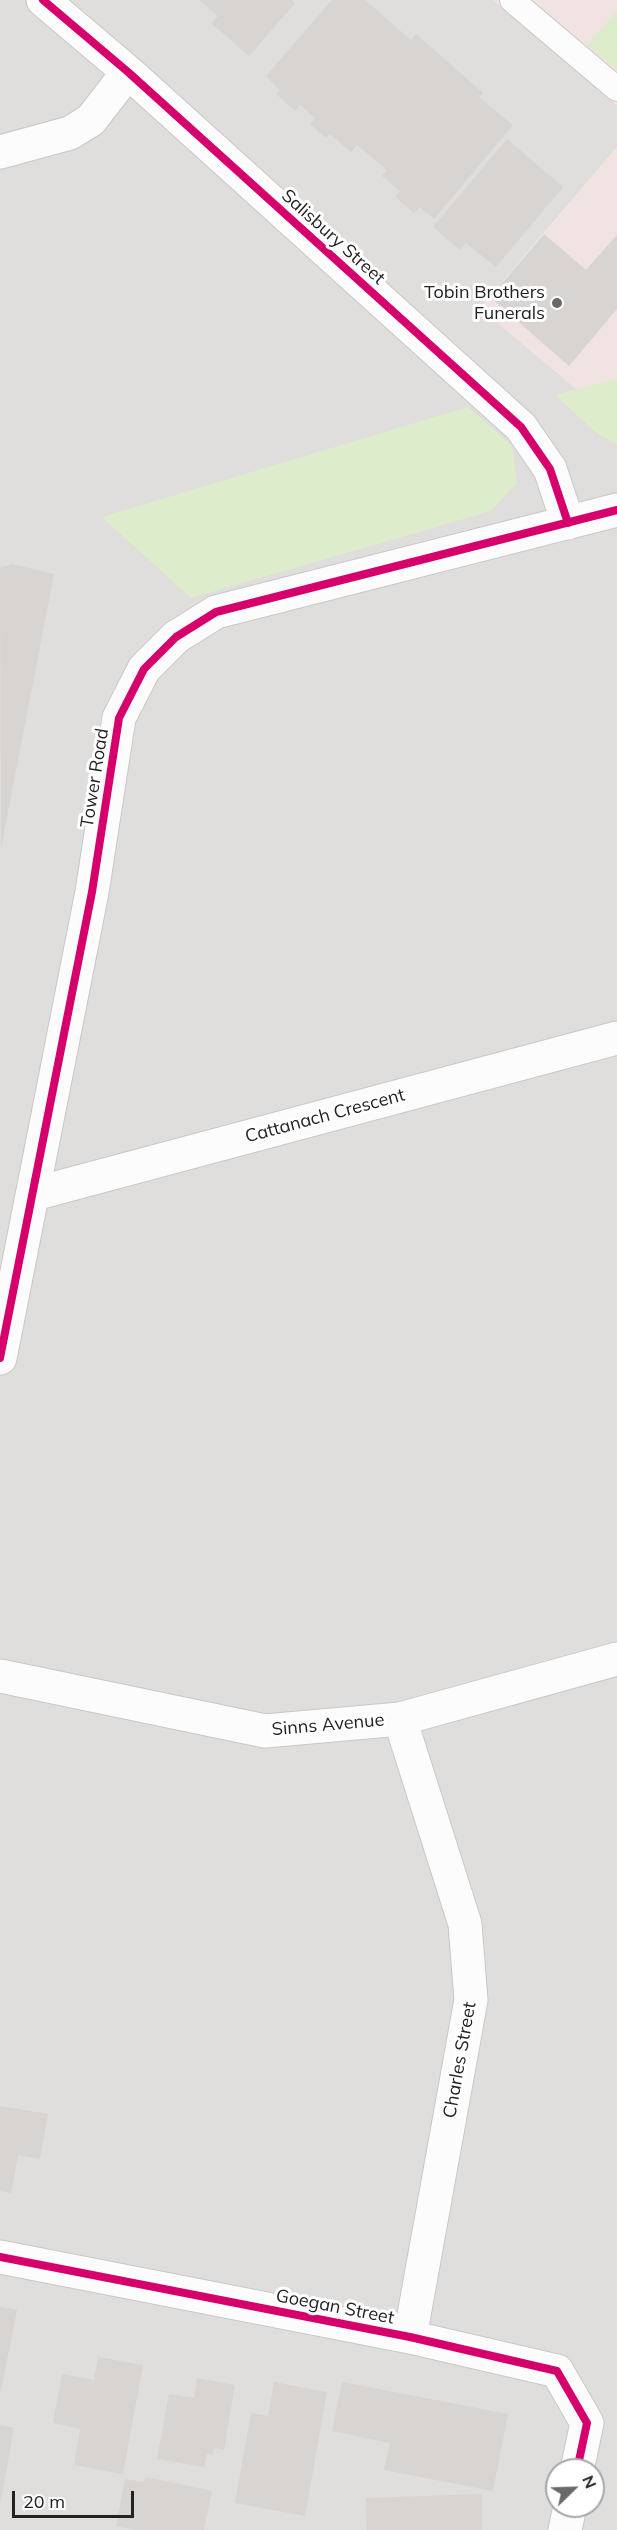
<!DOCTYPE html>
<html>
<head>
<meta charset="utf-8">
<style>
	body { margin:0 }
	#map { position:relative; width:617px; height:2530px; overflow:hidden; background:#f0eeeb; font-family:Mulish,sans-serif }
	canvas { display:block }
	.north { position:absolute; left:545px; top:2458px; width:60px; height:60px; box-sizing:border-box; background:#fff; border:2px solid #a7a7a7; border-radius:50%; rotate:67deg; font-size:16px; font-weight:700; line-height:24px; text-align:center; color:#222 }
	.north::after { content:''; display:block; margin:auto; width:21px; height:27px; background:#6a6968; clip-path:polygon(50% 0,100% 100%,50% 72%,0 100%) }
	.scale { position:absolute; left:12px; top:2491px; width:122px; height:27px; box-sizing:border-box; border:3px solid #222; border-top:0; padding-left:8px; font-size:18px; line-height:21px; white-space:nowrap; color:#222; -webkit-text-stroke:4px #fff; paint-order:stroke }
</style>
</head>
<body>
<div id="map">
<canvas width="617" height="2530"></canvas>
<div class="north">N</div>
<div class="scale">20 m</div>
</div>
<script>
const c = document.querySelector('canvas').getContext('2d');
c.lineJoin = 'round';
function fillPath(path, color) { c.fillStyle = color; c.fill(path, 'evenodd'); }
function strokePath(path, color, width, dash) { c.strokeStyle = color; c.lineWidth = width; c.lineCap = dash ? 'butt' : 'round'; c.setLineDash(dash || []); c.stroke(path); }
function label(font, color, halo, rows, align = 'center') {
  c.font = font + ' Mulish,sans-serif'; c.lineWidth = 6; c.setLineDash([]); c.textBaseline = 'middle'; c.strokeStyle = halo; c.fillStyle = color; for (const [text, x, y, turn = 0] of rows) {
    c.save(); c.translate(x, y); c.rotate((+turn || 0) * Math.PI / 180); c.textAlign = isNaN(turn) ? turn : align; if (halo) c.strokeText(text, 0, 0); c.fillText(text, 0, 0); c.restore();
  }
}
fillPath(new Path2D(`
	M0 0H493L617 105V147L480 308 580 392 617 383V2530H0ZM557 2470H593V2506H557Z`), '#dfdedc');
fillPath(new Path2D(`
	M493 0H617V105Z
	M617 147V383L580 392 481 309Z`), '#f1e3e1');
fillPath(new Path2D(`
	M617 11V70L587 45Z
	M617 379V444L599 435 555 395Z
	M468 407 512 446 517 483 491 511 191 598 102 517Z`), '#ddeccb');
fillPath(new Path2D(`
	M199 0H292L295 3 249 56 211 23 218 16Z
	M332 0H365L411 40 416 34 483 93 479 97 513 125 434 219 420 207 414 213 395 197 400 191 382 176 387 170 357 145 351 152 330 134 326 138 310 124 315 118 300 105 295 111 276 94 280 90 266 76Z
	M507 139 563 187 496 267 466 243 460 250 433 227Z
	M544 234 586 270 617 235V309L569 366 490 297Z
	M12 564 54 574 1 848 0 568Z
	M0 2106 48 2114 40 2159 18 2155 11 2193 0 2191Z
	M0 2307 17 2310 1 2391H0Z
	M98 2357 143 2365 123 2474 74 2465 80 2429 53 2423 62 2374 94 2380Z
	M197 2378 235 2385 224 2450 214 2448 213 2456 207 2454 204 2467 157 2459 169 2394 194 2398Z
	M274 2382 327 2392 305 2516 235 2503 251 2413 268 2416Z
	M342 2382 508 2414 493 2491 384 2470 390 2443 332 2431Z
	M0 2425 14 2428 1 2500H0Z
	M146 2477 212 2491 204 2530H137L116 2526 125 2479 143 2482Z
	M482 2494V2530H367L366 2498Z`), '#d7d4d2');
const service = new Path2D(`
	M512 0 617 89`);
const minor = new Path2D(`
	M43 0 128 72 521 427 550 469 568 523
	M0 152 70 133 91 120 128 72
	M34 1194 617 1038
	M0 1358 92 892 119 718 144 669 176 637 216 612 617 510
	M0 1676 265 1731 400 1719 617 1659
	M400 1719 465 1924 471 2000 410 2337
	M0 2257 410 2337 557 2371 587 2423 577 2470
	M565 2530 570 2506`);
strokePath(service, '#c9c8c7', 26);
strokePath(minor, '#c9c8c7', 35);
strokePath(service, '#fdfcfc', 24);
strokePath(minor, '#fdfcfc', 33);
strokePath(new Path2D(`
	M43 0 128 72 521 427 550 469 568 523
	M0 1358 92 892 119 718 144 669 176 637 216 612 617 510
	M0 2257 410 2337 557 2371 587 2423 577 2470`), '#d6006c', 8);
for (const [x, y, r, color] of [
	[557,303,6,"#6a6968"]
]) { const dot = new Path2D(); dot.arc(x, y, r, 0, 2 * Math.PI); c.fillStyle = color; c.fill(dot); strokePath(dot, '#fff', 2); }
label('18px', '#222', '#fff', [
	["Salisbury Street",333,237,42],
	["Tower Road",95,778,-81],
	["Cattanach Crescent",325,1116,-15],
	["Sinns Avenue",328,1725,-5],
	["Charles Street",460,2060,-80],
	["Goegan Street",335,2307,11]
]);
label('18px', '#222', '#fff', [
	["Tobin Brothers",545,293],
	["Funerals",545,314]
], 'right');
</script>
</body>
</html>
